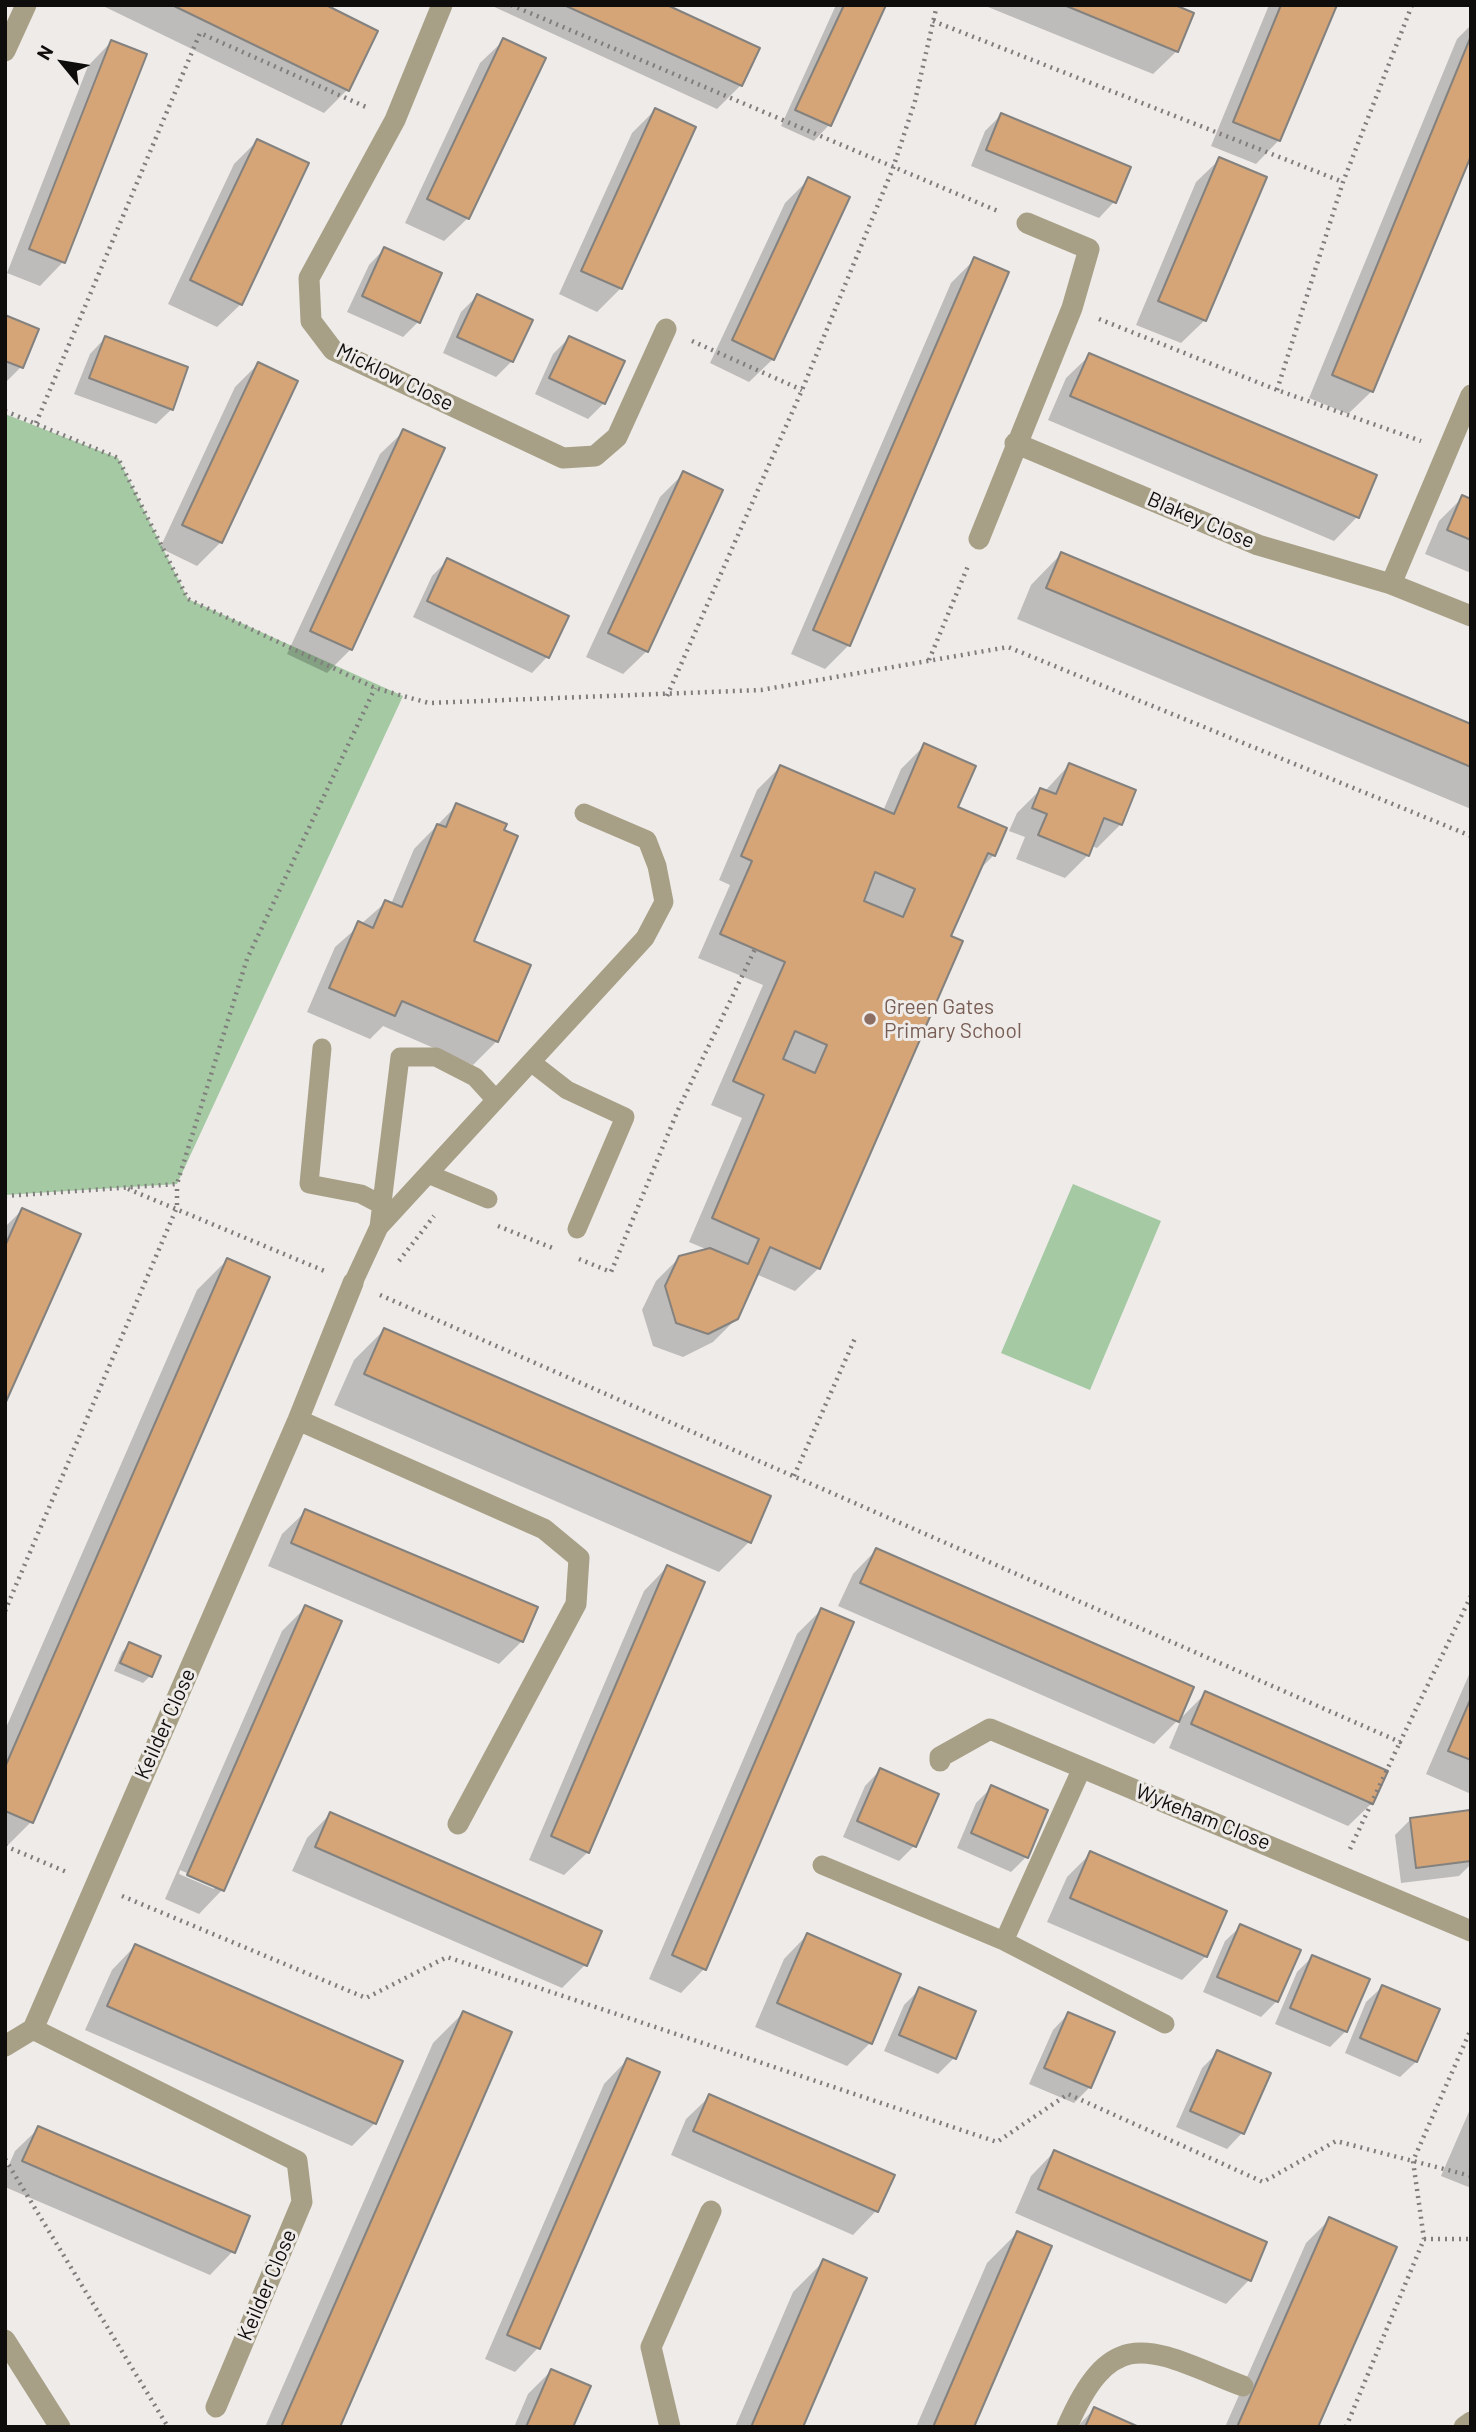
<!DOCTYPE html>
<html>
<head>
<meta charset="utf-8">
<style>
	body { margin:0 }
	#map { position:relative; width:1476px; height:2432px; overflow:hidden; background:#eeebe9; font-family:Barlow,sans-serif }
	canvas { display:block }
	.frame { position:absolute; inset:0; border:7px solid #0e0d0c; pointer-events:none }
	.north { position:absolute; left:28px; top:28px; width:70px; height:70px; -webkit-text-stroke:5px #eeebe9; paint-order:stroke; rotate:300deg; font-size:19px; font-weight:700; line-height:28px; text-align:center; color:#0e0d0c }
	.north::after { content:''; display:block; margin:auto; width:24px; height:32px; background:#0e0d0c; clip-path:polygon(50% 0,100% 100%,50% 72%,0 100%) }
</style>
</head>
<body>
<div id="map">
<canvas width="1476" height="2432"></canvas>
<div class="frame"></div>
<div class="north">N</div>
</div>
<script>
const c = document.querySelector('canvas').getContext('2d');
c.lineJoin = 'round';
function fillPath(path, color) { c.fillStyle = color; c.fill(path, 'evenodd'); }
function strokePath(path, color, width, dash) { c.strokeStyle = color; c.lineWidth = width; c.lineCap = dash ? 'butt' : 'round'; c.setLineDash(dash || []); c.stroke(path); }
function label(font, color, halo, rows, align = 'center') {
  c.font = font + ' Barlow,sans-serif'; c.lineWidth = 6; c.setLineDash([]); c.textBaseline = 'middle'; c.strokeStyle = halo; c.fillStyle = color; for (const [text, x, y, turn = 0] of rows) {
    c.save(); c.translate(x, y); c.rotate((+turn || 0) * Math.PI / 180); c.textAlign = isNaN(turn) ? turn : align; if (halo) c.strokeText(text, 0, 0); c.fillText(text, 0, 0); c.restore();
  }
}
fillPath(new Path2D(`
	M5 414 118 458 188 599 403 696 177 1184 5 1195Z
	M1073 1184 1161 1221 1090 1390 1001 1353Z`), '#a4c9a3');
fillPath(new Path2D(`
	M101 5H322L347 90 324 113Z
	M490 5H663L741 85 717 109Z
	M836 5H885L829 125 814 141 781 126Z
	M983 5H1170L1177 51 1153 74Z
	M1269 5H1335L1279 140 1256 164 1211 146Z
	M1471 25V152L1372 391 1348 414 1309 398 1457 39Z
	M504 40 468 218 444 241 405 223 480 63Z
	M111 42 145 55 63 262 40 286 7 273 88 66Z
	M655 110 694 127 621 288 597 312 559 294 632 133Z
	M1001 115 1114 202 1099 218 971 166 985 131Z
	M257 141 241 304 217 327 168 304 234 164Z
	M1220 159 1205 320 1181 343 1136 325 1196 182Z
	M809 179 773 359 749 382 710 363 785 203Z
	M384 249 418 322 403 337 347 312 369 265Z
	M975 259 849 645 825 669 791 654 951 283Z
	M477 296 512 361 496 377 443 353 461 312Z
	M5 317 21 367 5 383Z
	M105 338 172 409 156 424 74 394 90 354Z
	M569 338 604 403 588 419 535 394 553 354Z
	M1090 355 1375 476 1357 517 1334 541 1048 420 1066 378Z
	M258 364 221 542 197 566 160 548 235 387Z
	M404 431 443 449 351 649 327 673 287 654 380 454Z
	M683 474 647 651 623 674 586 657 660 497Z
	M1463 497 1471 501V573L1425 554 1439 521Z
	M1061 554 1471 726V809L1017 619 1031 585Z
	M448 560 566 616 547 657 532 673 413 617 432 576Z
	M924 746 956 808 994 855 978 871 949 937 819 1268 795 1291 756 1274 737 1318 713 1342 683 1357 653 1346 642 1310 656 1281 680 1257 708 1250 689 1242 742 1118 711 1105 763 985 698 958 730 885 719 880 757 790 780 767 883 811 901 769Z
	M1069 765 1121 824 1097 848 1092 846 1088 855 1065 878 1016 859 1025 837 1009 831 1017 813 1040 790 1045 791Z
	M457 805 471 942 497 1041 473 1065 383 1026 370 1039 307 1012 335 947 386 902 391 904 414 849Z
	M22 1210 5 1400V1227Z
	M227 1260 31 1822 5 1848V1730L197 1290Z
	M384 1330 749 1542 719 1572 334 1405 354 1360Z
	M306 1511 522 1641 499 1664 268 1566 282 1534Z
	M876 1550 1177 1721 1154 1744 838 1606 853 1574Z
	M667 1567 588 1852 564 1875 529 1860 644 1591Z
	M306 1607 222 1890 199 1914 165 1899 282 1631ZM180 1870 214 1885V1889L179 1874Z
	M821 1610 704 1969 681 1993 649 1979 797 1634Z
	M130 1644 150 1676 143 1683 114 1671 122 1652Z
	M1471 1670V1794L1426 1774Z
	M1206 1693 1372 1803 1348 1826 1169 1748 1182 1717Z
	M880 1770 914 1846 899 1861 843 1837 865 1786Z
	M992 1787 1026 1857 1011 1872 957 1848 976 1803Z
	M1468 1812 1471 1864 1459 1876 1401 1883 1395 1835 1411 1819Z
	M330 1814 585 1965 562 1988 292 1871 307 1838Z
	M1090 1854 1225 1911 1206 1956 1182 1980 1047 1922 1067 1877Z
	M1241 1926 1277 2001 1261 2017 1203 1992 1225 1941Z
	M807 1935 870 2043 847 2066 755 2027 784 1959Z
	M135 1946 375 2123 352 2146 85 2030 112 1970Z
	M1312 1957 1346 2031 1330 2047 1275 2024 1297 1972Z
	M1382 1987 1437 2010 1416 2062 1400 2077 1345 2053 1366 2002Z
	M920 1989 954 2058 938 2074 884 2051 904 2005Z
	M463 2013 338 2427H265L433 2043Z
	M1068 2014 1090 2087 1074 2103 1029 2084 1053 2030Z
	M1218 2052 1242 2133 1227 2149 1176 2127 1202 2068Z
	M627 2060 657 2073 538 2348 515 2372 485 2359 604 2084Z
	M710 2096 892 2176 876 2211 853 2235 671 2155 686 2119Z
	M1471 2107V2188L1441 2176Z
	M39 2128 233 2251 210 2275 5 2187V2174L15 2151Z
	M1054 2152 1265 2243 1249 2280 1226 2304 1015 2213 1031 2176Z
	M1329 2220 1316 2427H1225L1306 2243Z
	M1017 2233 972 2427H916L987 2263Z
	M824 2261 801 2427H735L793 2292Z
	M551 2371 571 2427H514L528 2394Z
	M1094 2409 1135 2427H1077Z`), '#0003');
const building = new Path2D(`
	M172 5H326L378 31 349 91Z
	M564 5H667L760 48 742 86Z
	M844 5H886L831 126 795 110Z
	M1064 5H1175L1194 13 1178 52Z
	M1281 5H1337L1280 141 1233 122Z
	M1471 36V156L1373 392 1332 375Z
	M503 38 546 58 469 219 427 199Z
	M111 40 147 54 65 263 29 249Z
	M655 108 696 127 622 289 581 271Z
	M1001 113 1131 167 1116 203 986 150Z
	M257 139 309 163 242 305 190 280Z
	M1219 157 1267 177 1206 321 1158 301Z
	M808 177 850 197 774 360 732 340Z
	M384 247 442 273 420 323 362 296Z
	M974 257 1009 272 850 646 813 630Z
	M477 294 533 320 513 362 457 337Z
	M5 315 39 329 23 368 5 361Z
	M105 336 188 367 173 410 89 378Z
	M569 336 625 361 605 404 549 378Z
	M1089 353 1377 475 1359 518 1070 396Z
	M258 362 298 381 222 543 182 525Z
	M403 429 445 448 352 650 310 631Z
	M683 471 723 490 648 652 608 633Z
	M1462 495 1471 499V540L1447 530Z
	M1061 552 1471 724V767L1046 588Z
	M447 558 569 616 549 658 427 601Z
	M924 743 976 766 958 807 1007 828 995 856 988 853 951 936 963 941 820 1269 770 1247 738 1319 708 1334 676 1323 665 1286 679 1256 710 1248 748 1264 759 1239 712 1218 764 1095 733 1081 785 962 720 934 752 861 741 856 780 765 894 814ZM875 872 915 889 903 917 864 901ZM795 1031 827 1045 815 1073 783 1059Z
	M1069 763 1136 790 1122 825 1104 818 1089 856 1038 835 1047 814 1032 808 1040 788 1056 794Z
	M456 803 507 824 504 830 518 836 474 941 531 965 498 1042 402 1001 395 1016 329 988 358 921 373 928 385 900 402 907 437 824 446 827Z
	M22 1208 81 1234 5 1404V1246Z
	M227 1258 270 1277 33 1823 5 1811V1767Z
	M384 1328 771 1496 751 1543 364 1374Z
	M305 1509 538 1607 523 1642 291 1543Z
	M876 1548 1194 1687 1179 1722 860 1583Z
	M667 1565 705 1582 589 1853 551 1836Z
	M305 1605 342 1621 224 1891 187 1875Z
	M821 1608 854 1622 706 1970 672 1955Z
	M129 1642 161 1656 152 1677 120 1663Z
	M1205 1691 1388 1771 1373 1804 1191 1724Z
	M1471 1698V1760L1448 1751Z
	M880 1768 939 1794 916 1847 857 1821Z
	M991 1785 1048 1810 1028 1858 971 1833Z
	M1470 1810 1471 1861 1416 1868 1410 1818Z
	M330 1812 602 1931 587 1966 315 1847Z
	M1090 1851 1227 1911 1207 1957 1070 1898Z
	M1240 1924 1301 1950 1278 2002 1217 1977Z
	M807 1933 901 1974 872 2044 777 2003Z
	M135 1944 403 2061 376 2124 107 2006Z
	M1312 1955 1370 1979 1347 2032 1290 2008Z
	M1382 1985 1440 2009 1417 2062 1360 2038Z
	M919 1987 976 2011 956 2059 899 2035Z
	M463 2011 512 2032 340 2427H281Z
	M1068 2012 1115 2032 1091 2088 1044 2068Z
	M1217 2050 1271 2073 1244 2134 1190 2111Z
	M627 2058 660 2072 540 2349 507 2335Z
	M709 2094 895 2175 878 2212 693 2131Z
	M38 2126 250 2216 235 2253 22 2161Z
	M1054 2150 1267 2242 1251 2281 1038 2189Z
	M1329 2217 1397 2247 1318 2427H1237Z
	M1017 2231 1052 2246 974 2427H933Z
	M823 2259 867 2278 803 2427H751Z
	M551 2369 591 2386 573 2427H526Z
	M1094 2407 1139 2427H1085Z`);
fillPath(building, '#d5a477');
strokePath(building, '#84827f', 2);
strokePath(new Path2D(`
	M511 5 1000 212
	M933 21 1343 182
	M1099 319 1277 390 1421 441
	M692 341 802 390
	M1277 390 1343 182 1412 5
	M5 411 118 458 188 599 375 688 403 696 429 703 761 690 1008 647 1471 836
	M36 423 200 33 366 107
	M929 660 968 566
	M667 696 802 390 893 168 915 101 937 5
	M128 1189 327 1272
	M5 1196 177 1184 247 959 375 688
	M498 1226 555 1249
	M579 1259 611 1272 678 1110 755 949
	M399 1261 434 1216
	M380 1295 1400 1742 1471 1596
	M794 1476 856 1336
	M5 1611 177 1207V1184
	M5 1846 69 1873
	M1350 1849 1400 1742
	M122 1896 366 1998 447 1957 997 2142 1068 2094 1263 2182 1336 2141 1471 2176
	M5 2159 168 2427
	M1424 2239H1471
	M1346 2427 1424 2239 1413 2161 1471 2029`), '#807e7d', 4.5, [2, 5]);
strokePath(new Path2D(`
	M322 1048 309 1184 361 1194 382 1205
	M531 1062 567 1090 625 1117 577 1229
	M428 1174 488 1199
	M379 1227 400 1057H436L475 1077 496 1100
	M353 1283 379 1227 645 938 664 902 657 866 647 840 584 813
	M1082 1768 1004 1941 1165 2024
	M822 1865 1004 1941`), '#a8a086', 19);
strokePath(new Path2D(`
	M442 5 395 120 309 278 311 321 333 350 563 458 595 456 617 437 666 329
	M5 51 26 5
	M1015 443 1258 545 1391 584 1471 616
	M979 539 1072 308 1089 249 1027 223
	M1391 584 1471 395
	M298 1420 544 1529 579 1558 576 1604 458 1824
	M940 1761V1757L990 1729 1471 1931
	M33 2029 297 2161 302 2202 216 2407
	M5 2046 33 2029 298 1420 353 1283
	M670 2427 651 2347 711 2211
	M1067 2427C1114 2318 1154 2352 1243 2386`), '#a8a086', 21);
strokePath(new Path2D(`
	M5 2340 60 2427
	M1464 2427 1471 2422`), '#a8a086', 21);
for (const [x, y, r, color] of [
	[870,1019,7,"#8d6e63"]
]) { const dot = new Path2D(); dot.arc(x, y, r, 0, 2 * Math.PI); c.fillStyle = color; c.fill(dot); strokePath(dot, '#eeebe9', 2.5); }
label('21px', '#0e0d0c', '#eeebe9', [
	["Micklow Close",395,377,26],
	["Blakey Close",1201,520,23],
	["Keilder Close",165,1724,-66],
	["Wykeham Close",1203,1817,22],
	["Keilder Close",267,2285,-67]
]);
label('21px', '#785e54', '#eeebe9', [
	["Green Gates",884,1007],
	["Primary School",884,1031]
], 'left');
</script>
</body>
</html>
